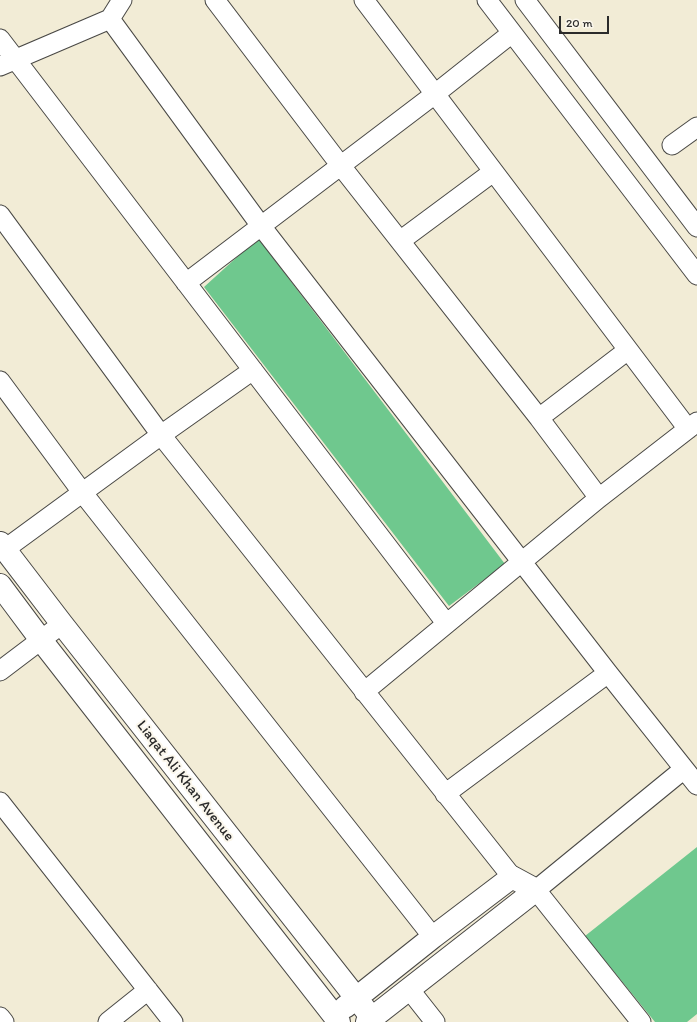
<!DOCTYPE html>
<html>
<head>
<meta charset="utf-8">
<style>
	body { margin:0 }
	#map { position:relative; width:697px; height:1022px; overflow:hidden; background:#f2ecd6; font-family:Itim,sans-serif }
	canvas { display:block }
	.scale { position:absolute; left:559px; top:16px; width:50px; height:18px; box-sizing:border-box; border:2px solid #2b2b2b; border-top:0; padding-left:5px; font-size:12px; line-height:14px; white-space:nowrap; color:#2b2b2b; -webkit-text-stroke:3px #fbf7ec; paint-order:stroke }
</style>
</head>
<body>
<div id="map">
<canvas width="697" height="1022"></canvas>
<div class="scale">20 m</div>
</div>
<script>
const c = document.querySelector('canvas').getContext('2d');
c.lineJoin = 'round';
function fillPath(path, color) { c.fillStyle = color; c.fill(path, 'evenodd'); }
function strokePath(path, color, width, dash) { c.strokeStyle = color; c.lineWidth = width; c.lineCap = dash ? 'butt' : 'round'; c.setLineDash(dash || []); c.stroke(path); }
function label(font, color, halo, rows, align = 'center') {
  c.font = font + ' Itim,sans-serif'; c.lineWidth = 4; c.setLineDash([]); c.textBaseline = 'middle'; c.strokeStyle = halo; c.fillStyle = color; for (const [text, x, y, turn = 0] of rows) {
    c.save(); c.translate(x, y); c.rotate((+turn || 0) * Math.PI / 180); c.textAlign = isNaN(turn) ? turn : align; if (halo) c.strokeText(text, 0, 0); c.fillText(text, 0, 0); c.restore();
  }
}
fillPath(new Path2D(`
	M258 238 505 564 449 606 204 287Z
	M697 847V1014L687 1022H655L585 936Z`), '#6fc88e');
const minor = new Path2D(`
	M215 0 341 166 539 418 599 498
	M364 0 688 429
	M487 0 697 275
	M525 0 697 227
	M110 19 122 0
	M0 39 446 623
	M0 66 110 19 261 226 608 673 697 785
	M672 145 697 127
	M0 215 161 435 512 877
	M400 241 493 172
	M186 283 435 94 512 33
	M0 381 82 492 433 937
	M539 418 628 350
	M5 549 161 435 253 370
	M0 671 62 624
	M364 692 599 498 697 422
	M445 794 608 673
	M0 802 173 1022
	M409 989 435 1022
	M0 1017 4 1022
	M108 1022 148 990
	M641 1022 536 890 684 769`);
const tertiary = new Path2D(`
	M0 543 62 624 372 1018
	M0 585 41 640 339 1022
	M345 1007 433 937 512 877 536 890 367 1022`);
strokePath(minor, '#494845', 21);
strokePath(tertiary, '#494845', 24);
strokePath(minor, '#fff', 19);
strokePath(tertiary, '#fff', 22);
label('15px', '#2b2b2b', '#fbf7ec', [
	["Liaqat Ali Khan Avenue",185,781,52]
]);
</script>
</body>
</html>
